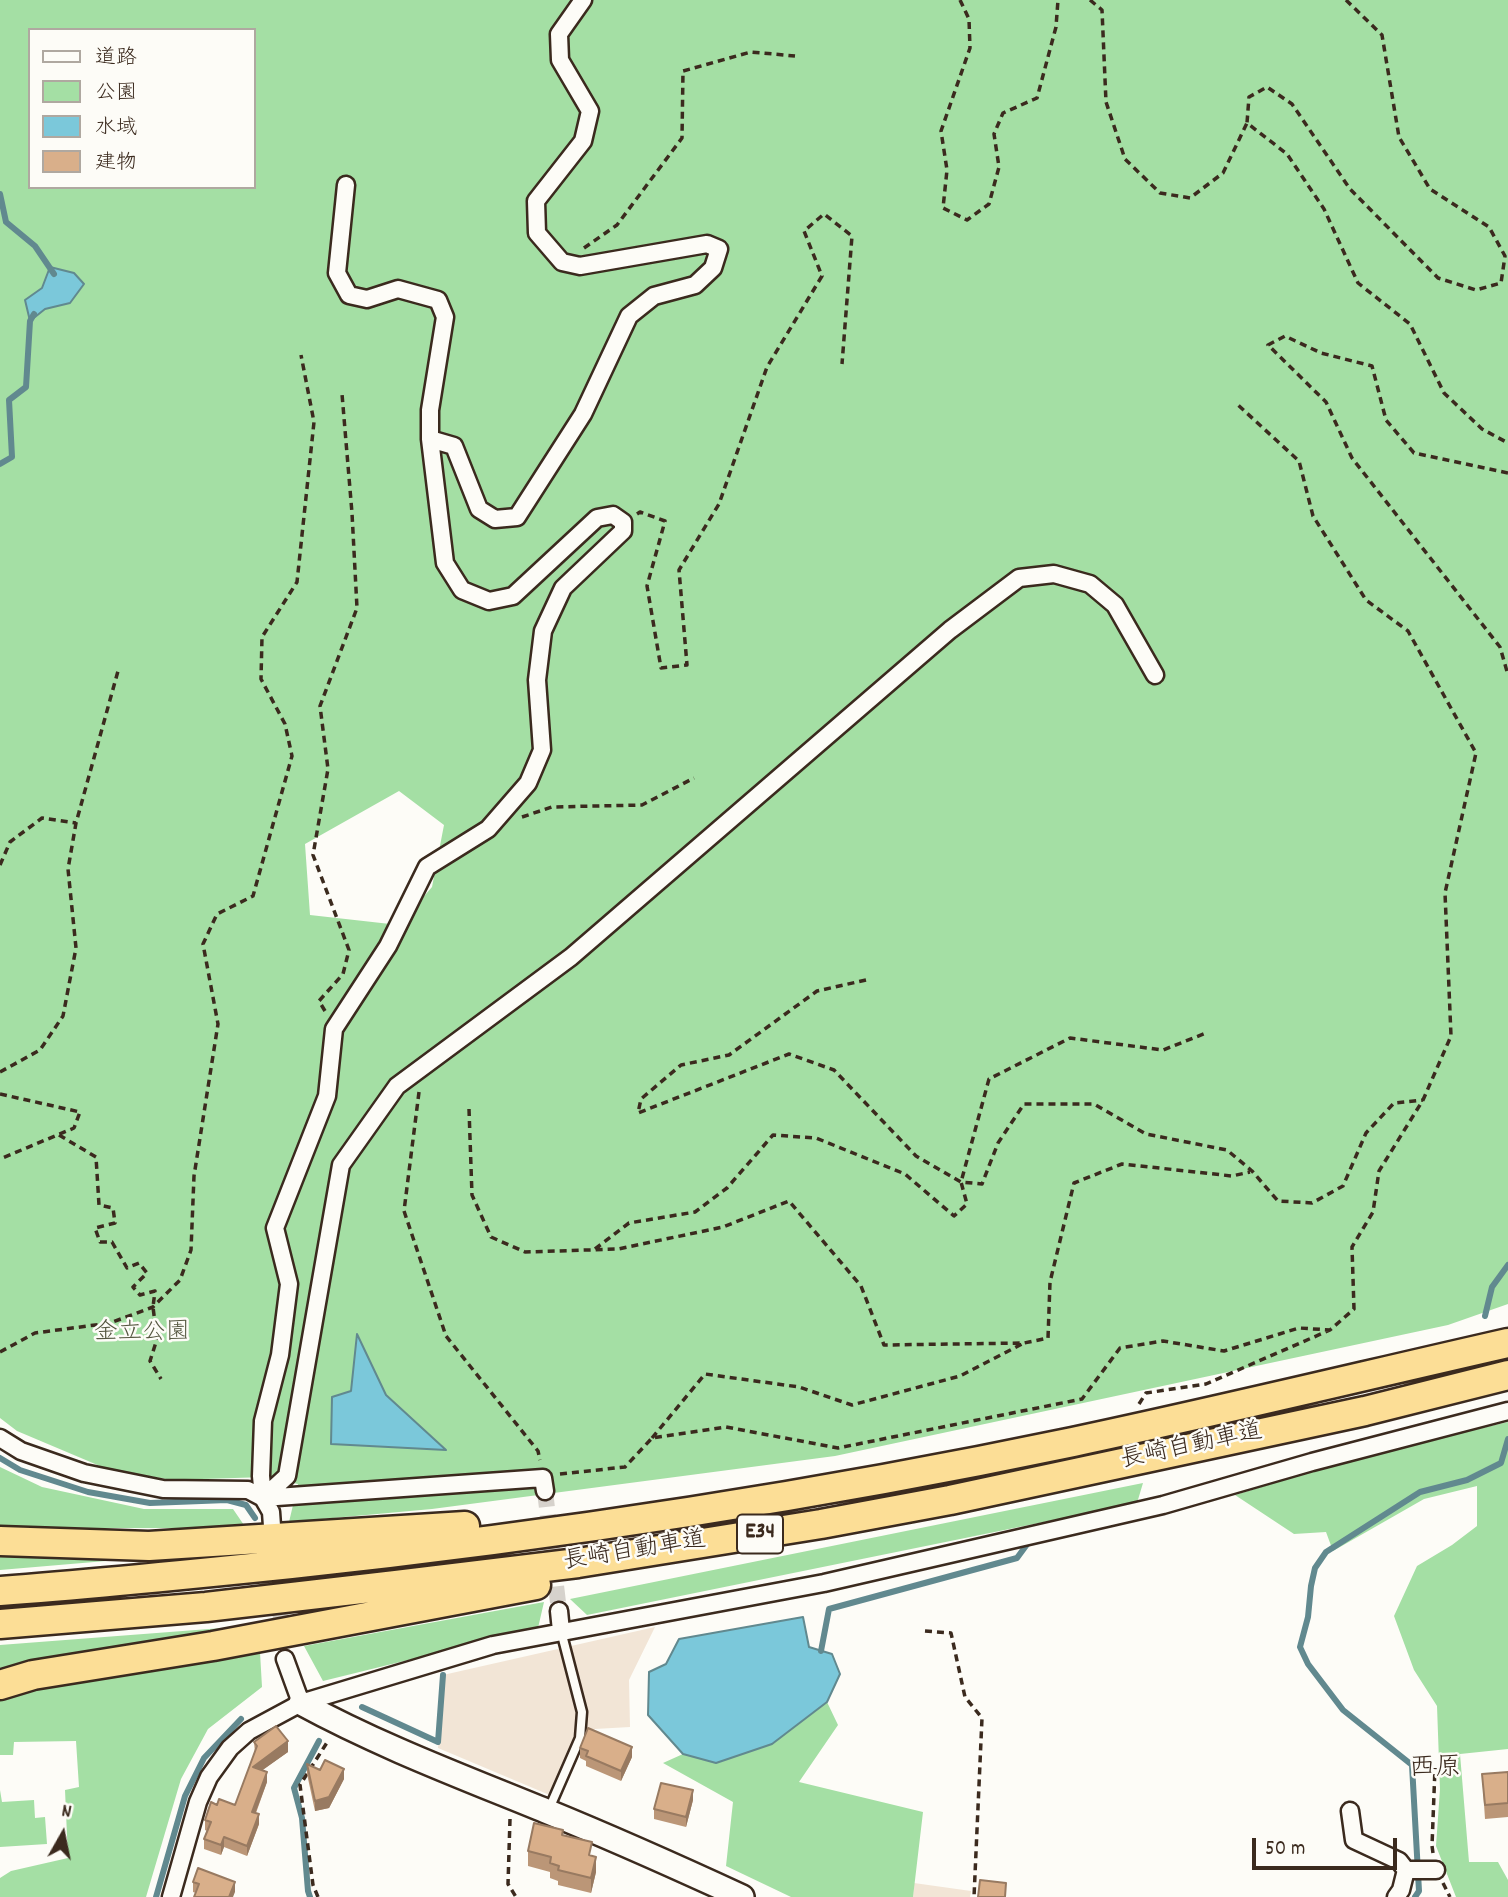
<!DOCTYPE html>
<html>
<head>
<meta charset="utf-8">
<style>
	body { margin:0 }
	#map { position:relative; width:1508px; height:1897px; overflow:hidden; background:#fdfcf7; font-family:Dekko,"Klee One",sans-serif }
	canvas { display:block }
	.legend { position:absolute; left:28px; top:28px; width:228px; height:161px; box-sizing:border-box; background:#fdfcf7; border:2px solid #afa8a0; margin:0; padding:9px 12px; list-style:none; font-size:21px; color:#3b2a1e }
	.legend li { display:flex; align-items:center; gap:14px; height:35px }
	.legend b { width:35px; border:2px solid #afa8a0 }
	.north { position:absolute; left:28px; top:1799px; width:70px; height:70px; -webkit-text-stroke:5px #fdfcf7; paint-order:stroke; rotate:9deg; font-size:19px; font-weight:700; line-height:28px; text-align:center; color:#3b2a1e }
	.north::after { content:''; display:block; margin:auto; width:24px; height:32px; background:#3b2a1e; clip-path:polygon(50% 0,100% 100%,50% 72%,0 100%) }
	.scale { position:absolute; left:1252px; top:1838px; width:145px; height:32px; box-sizing:border-box; border:4px solid #3b2a1e; border-top:0; padding-left:9px; font-size:21px; line-height:24px; white-space:nowrap; color:#3b2a1e; -webkit-text-stroke:5px #fdfcf7; paint-order:stroke }
</style>
</head>
<body>
<div id="map">
<canvas width="1508" height="1897"></canvas>
<ul class="legend">
<li><b style="height:9px;background:#fdfcf7"></b>道路</li>
<li><b style="height:19px;background:#a4dfa4"></b>公園</li>
<li><b style="height:19px;background:#7bc8da"></b>水域</li>
<li><b style="height:19px;background:#d9af8a"></b>建物</li>
</ul>
<div class="north">N</div>
<div class="scale">50 m</div>
</div>
<script>
const c = document.querySelector('canvas').getContext('2d');
c.lineJoin = 'round';
function fillPath(path, color) { c.fillStyle = color; c.fill(path, 'evenodd'); }
function strokePath(path, color, width, dash) { c.strokeStyle = color; c.lineWidth = width; c.lineCap = dash ? 'butt' : 'round'; c.setLineDash(dash || []); c.stroke(path); }
function label(font, color, halo, rows, align = 'center') {
  c.font = font + ' Dekko,"Klee One",sans-serif'; c.lineWidth = 5; c.setLineDash([]); c.textBaseline = 'middle'; c.strokeStyle = halo; c.fillStyle = color; for (const [text, x, y, turn = 0] of rows) {
    c.save(); c.translate(x, y); c.rotate((+turn || 0) * Math.PI / 180); c.textAlign = isNaN(turn) ? turn : align; if (halo) c.strokeText(text, 0, 0); c.fillText(text, 0, 0); c.restore();
  }
}
fillPath(new Path2D(`
	M655 1627 629 1680 630 1727 577 1730 552 1796 438 1748 443 1675Z
	M914 1883 971 1891 970 1897H913Z`), '#f2e5d6');
fillPath(new Path2D(`
	M0 0H1508V1304L1448 1325 835 1456 432 1509 289 1522 298 1484 266 1477 172 1480 107 1469 17 1431 0 1418ZM30 30H254V187H30ZM399 791 444 825 432 887 399 925 310 915 305 844Z
	M1508 1422V1749L1460 1754 1469 1862H1498L1508 1880V1897H1456L1436 1846 1440 1789 1437 1706 1414 1670 1394 1616 1417 1566 1452 1545 1477 1526V1486L1424 1499 1333 1551 1326 1532 1294 1534 1235 1495 1373 1453Z
	M0 1467 42 1487 144 1509H233L246 1528H0Z
	M1143 1483 1137 1503 587 1615 570 1599Z
	M0 1552 153 1557 0 1570Z
	M544 1602 538 1628 323 1681 304 1646Z
	M248 1626 0 1676V1645Z
	M260 1652 262 1687 208 1729 181 1779 146 1897H0V1878L11 1871 68 1858 65 1790 79 1787 76 1741 14 1742 13 1755H0V1690Z
	M827 1702 838 1725 799 1782 923 1812 913 1897H791L726 1866 733 1802 663 1763 683 1754 716 1763 772 1744Z
	M0 1790 2 1802 34 1800 35 1818 45 1817 47 1844 0 1847Z`), '#a4dfa4');
const water = new Path2D(`
	M50 267 74 273 84 284 70 303 45 309 30 321 25 300 42 288Z
	M357 1334 386 1395 446 1450 331 1444 332 1397 351 1391Z
	M803 1617 809 1647 832 1654 840 1674 827 1702 772 1744 716 1763 683 1754 648 1715 649 1672 666 1664 679 1639Z`);
fillPath(water, '#7bc8da');
strokePath(water, '#61898f', 2);
strokePath(new Path2D(`
	M0 194 6 222 35 246 54 274
	M0 464 12 457 9 400 26 387 30 321 34 314
	M1485 1316 1492 1287 1508 1265
	M0 1458 20 1470 88 1492 150 1503 227 1500 246 1505 255 1518
	M821 1651 829 1609 1017 1558 1028 1543 1034 1541
	M362 1707 438 1742 443 1675
	M156 1897 185 1796 204 1758 241 1719
	M310 1897 308 1891 302 1818 294 1788 319 1741
	M1415 1897 1419 1891 1412 1765 1343 1710 1308 1664 1300 1647 1308 1617 1311 1586 1315 1568 1326 1552 1420 1492 1467 1480 1501 1463 1508 1439`), '#61898f', 6);
strokePath(new Path2D(`
	M545 1491 559 1611
	M275 1560 285 1659`), '#d6d2cc', 16, [16, 8]);
const lane = new Path2D(`
	M549 1809 580 1738 582 1712 561 1631`);
const street = new Path2D(`
	M346 185 337 273 349 295 367 299 398 289 438 300 445 317 430 410V439
	M0 1438 21 1451 84 1473 163 1489 248 1490 263 1498 543 1478 545 1491
	M263 1498 287 1476 341 1165 397 1086 571 957 950 630 1019 578 1054 574 1090 584 1115 605 1155 675
	M272 1526 271 1512 263 1498 261 1476 263 1421 280 1355 289 1284 275 1228 327 1096 334 1029 388 946 427 867 488 829 528 783 542 750 537 680 543 631 563 588 623 531V522L613 515 597 518 513 596 489 601 462 590 445 563 430 439 454 446 479 509 495 519 517 517 583 414 629 316 654 296 695 285 713 268 719 249 707 244 580 266 562 262 537 233 536 201 583 141 590 111 560 60 559 34 583 0
	M559 1611 561 1631
	M285 1659 301 1703
	M1350 1811 1354 1840 1399 1861 1406 1870 1401 1890 1396 1897
	M1406 1870H1436
	M171 1897 198 1802 209 1777 230 1748 249 1731 301 1703 493 1645 824 1583 1163 1505 1312 1462 1508 1411`);
const secondary = new Path2D(`
	M301 1703C380 1746 463 1777 546 1811 612 1838 677 1867 742 1897`);
const highway = new Path2D(`
	M0 1541 149 1546 465 1526
	M0 1591C97 1584 194 1574 291 1564 553 1536 815 1496 1073 1442 1219 1411 1363 1376 1508 1343
	M0 1624 206 1607 396 1585 578 1563 821 1524 950 1500 1365 1411 1508 1375
	M0 1685 33 1675 213 1646 536 1585`);
strokePath(lane, '#3b2a1e', 13);
strokePath(street, '#3b2a1e', 21);
strokePath(secondary, '#3b2a1e', 28);
strokePath(highway, '#3b2a1e', 33);
strokePath(new Path2D(`
	M960 0 969 19 970 48 941 131 947 170 943 208 967 220 989 204 999 167 994 134 1003 113 1037 98 1056 27 1058 0
	M1090 0 1102 10 1106 102 1125 159 1160 193 1190 198 1223 173 1247 123
	M1346 0 1382 35 1399 137 1430 189 1489 227 1505 256 1501 283 1476 290 1438 278 1350 189 1292 104 1267 87 1249 97 1247 123 1287 154 1324 209 1358 283 1410 324 1444 393 1482 429 1508 443
	M584 248 617 225 682 138 683 71 751 52 795 56
	M1508 473 1414 453 1386 420 1372 366 1321 353 1285 336 1268 345 1326 402 1352 458 1500 647 1508 675
	M637 514 640 512 665 521 647 586 661 668 687 665 679 570 719 504 767 367 822 276 804 231 824 214 852 236 842 364
	M522 817 552 807 642 805 694 778
	M0 865 10 842 42 818 76 823
	M866 980 817 991 729 1055 681 1065 641 1099 638 1113 789 1054 834 1070 916 1156 961 1182 982 1184 998 1143 1024 1104H1094L1146 1134 1227 1150 1252 1171 1278 1201 1312 1203 1343 1186 1366 1133 1394 1103 1423 1100
	M325 1011 319 1001 343 974 349 950 313 855 328 769 320 706 357 608 352 513 342 394
	M0 1072 40 1050 63 1016 76 948 68 869 76 823 118 671
	M419 1092 404 1211 446 1336 538 1451 540 1460
	M0 1094 80 1112 74 1128 0 1159
	M469 1109 472 1195 491 1237 525 1252 618 1249 723 1227 789 1201 861 1286 884 1345 1024 1343 1048 1338 1050 1282 1074 1183 1122 1164 1232 1176 1250 1172
	M59 1135 96 1157 99 1205 113 1208 115 1223 95 1228 100 1242H112L127 1268 139 1263 147 1273 133 1287 140 1295 155 1291 153 1307 157 1339 150 1361 161 1379
	M595 1249 629 1223 695 1212 727 1188 773 1135 816 1138 905 1174 954 1216 967 1204 961 1182 989 1079 1070 1038 1163 1050 1206 1033
	M0 1352 35 1333 110 1323 153 1307 180 1280 191 1250 194 1176 218 1024 203 944 217 914 253 896 292 756 285 724 261 679 262 637 297 582 314 422 301 355
	M1139 1404 1146 1393 1206 1384 1330 1330 1354 1309 1352 1247 1373 1212 1379 1171 1423 1100 1451 1036 1445 893 1476 753 1408 631 1366 600 1313 516 1299 461 1238 405
	M652 1438 705 1374 799 1387 852 1405 960 1376 1022 1344
	M560 1474 625 1467 652 1438 726 1427 838 1448 1082 1399 1120 1348 1163 1341 1224 1351 1299 1328 1330 1330
	M925 1631 951 1633 965 1697 982 1718 974 1897
	M510 1819 508 1884 516 1897
	M1433 1853 1432 1846 1435 1768
	M1443 1883 1450 1897
	M318 1897 313 1885 300 1785 328 1741`), '#3b2a1e', 3.5, [7, 5]);
strokePath(lane, '#fdfcf7', 8);
strokePath(street, '#fdfcf7', 16);
strokePath(secondary, '#fdfcf7', 23);
strokePath(highway, '#fcde96', 28);
fillPath(new Path2D(`
	M254 1742 288 1752 262 1770 267 1782 256 1813 259 1824 247 1856 224 1847 221 1855 204 1849V1839L207 1831 205 1830V1820L217 1805H235L255 1753Z
	M580 1748 632 1757 621 1781 586 1766V1761L580 1758Z
	M307 1764 320 1770 344 1779 329 1808 315 1811 307 1774Z
	M1508 1772V1817L1485 1819 1482 1774Z
	M693 1800 686 1827 654 1819V1809Z
	M563 1835 592 1856 596 1872 591 1893 558 1885V1881L550 1878V1872L528 1866V1851Z
	M193 1882 235 1892 196 1893 193 1892Z`), '#bb9677');
fillPath(new Path2D(`
	M288 1741V1752L253 1777V1767Z
	M632 1747V1757L621 1781V1771Z
	M344 1769V1779L329 1808 315 1811V1801Z
	M267 1772V1782L252 1822V1812Z
	M693 1790V1800L686 1827V1817Z
	M259 1814V1824L247 1856V1846Z
	M224 1837V1847L221 1855V1845Z
	M596 1857V1872L591 1893V1878Z
	M235 1882V1892L233 1897H229Z`), '#987a61');
const building = new Path2D(`
	M276 1726 288 1741 253 1767 267 1772 252 1812 259 1814 247 1846 224 1837 221 1845 204 1839 211 1822 205 1820 211 1802 217 1805 219 1799 235 1805 257 1746 254 1742Z
	M588 1728 632 1747 621 1771 586 1756 588 1751 580 1748Z
	M325 1760 344 1769 329 1797 315 1801 307 1764 320 1770Z
	M1508 1772V1803L1485 1805 1482 1774Z
	M661 1783 693 1790 686 1817 654 1809Z
	M534 1823 563 1830 562 1835 592 1842 589 1855 596 1857 591 1878 558 1870 559 1866 550 1863 551 1857 528 1851Z
	M198 1868 235 1882 229 1897H194L199 1884 193 1882Z
	M980 1880 1006 1883 1005 1897H978Z`);
fillPath(building, '#d9af8a');
strokePath(building, '#987a61', 2);
for (const [x, y, w] of [
	[760,1534,46]
]) { const box = new Path2D(); box.roundRect(x - w / 2, y - 19.5, w, 39, 5); c.fillStyle = '#fdfcf7'; c.fill(box); strokePath(box, '#3b2a1e', 2); }
label('bold 23px', '#3b2a1e', null, [
	["E34",760,1534]
]);
label('24px', '#555740', '#fdfcf7', [
	["金立公園",142,1335]
]);
label('24px', '#3b2a1e', '#fdfcf7', [
	["長崎自動車道",1192,1448,-12],
	["長崎自動車道",635,1553,-9]
]);
label('26px', '#3b2a1e', '#fdfcf7', [
	["西原",1435,1770]
]);
</script>
</body>
</html>
